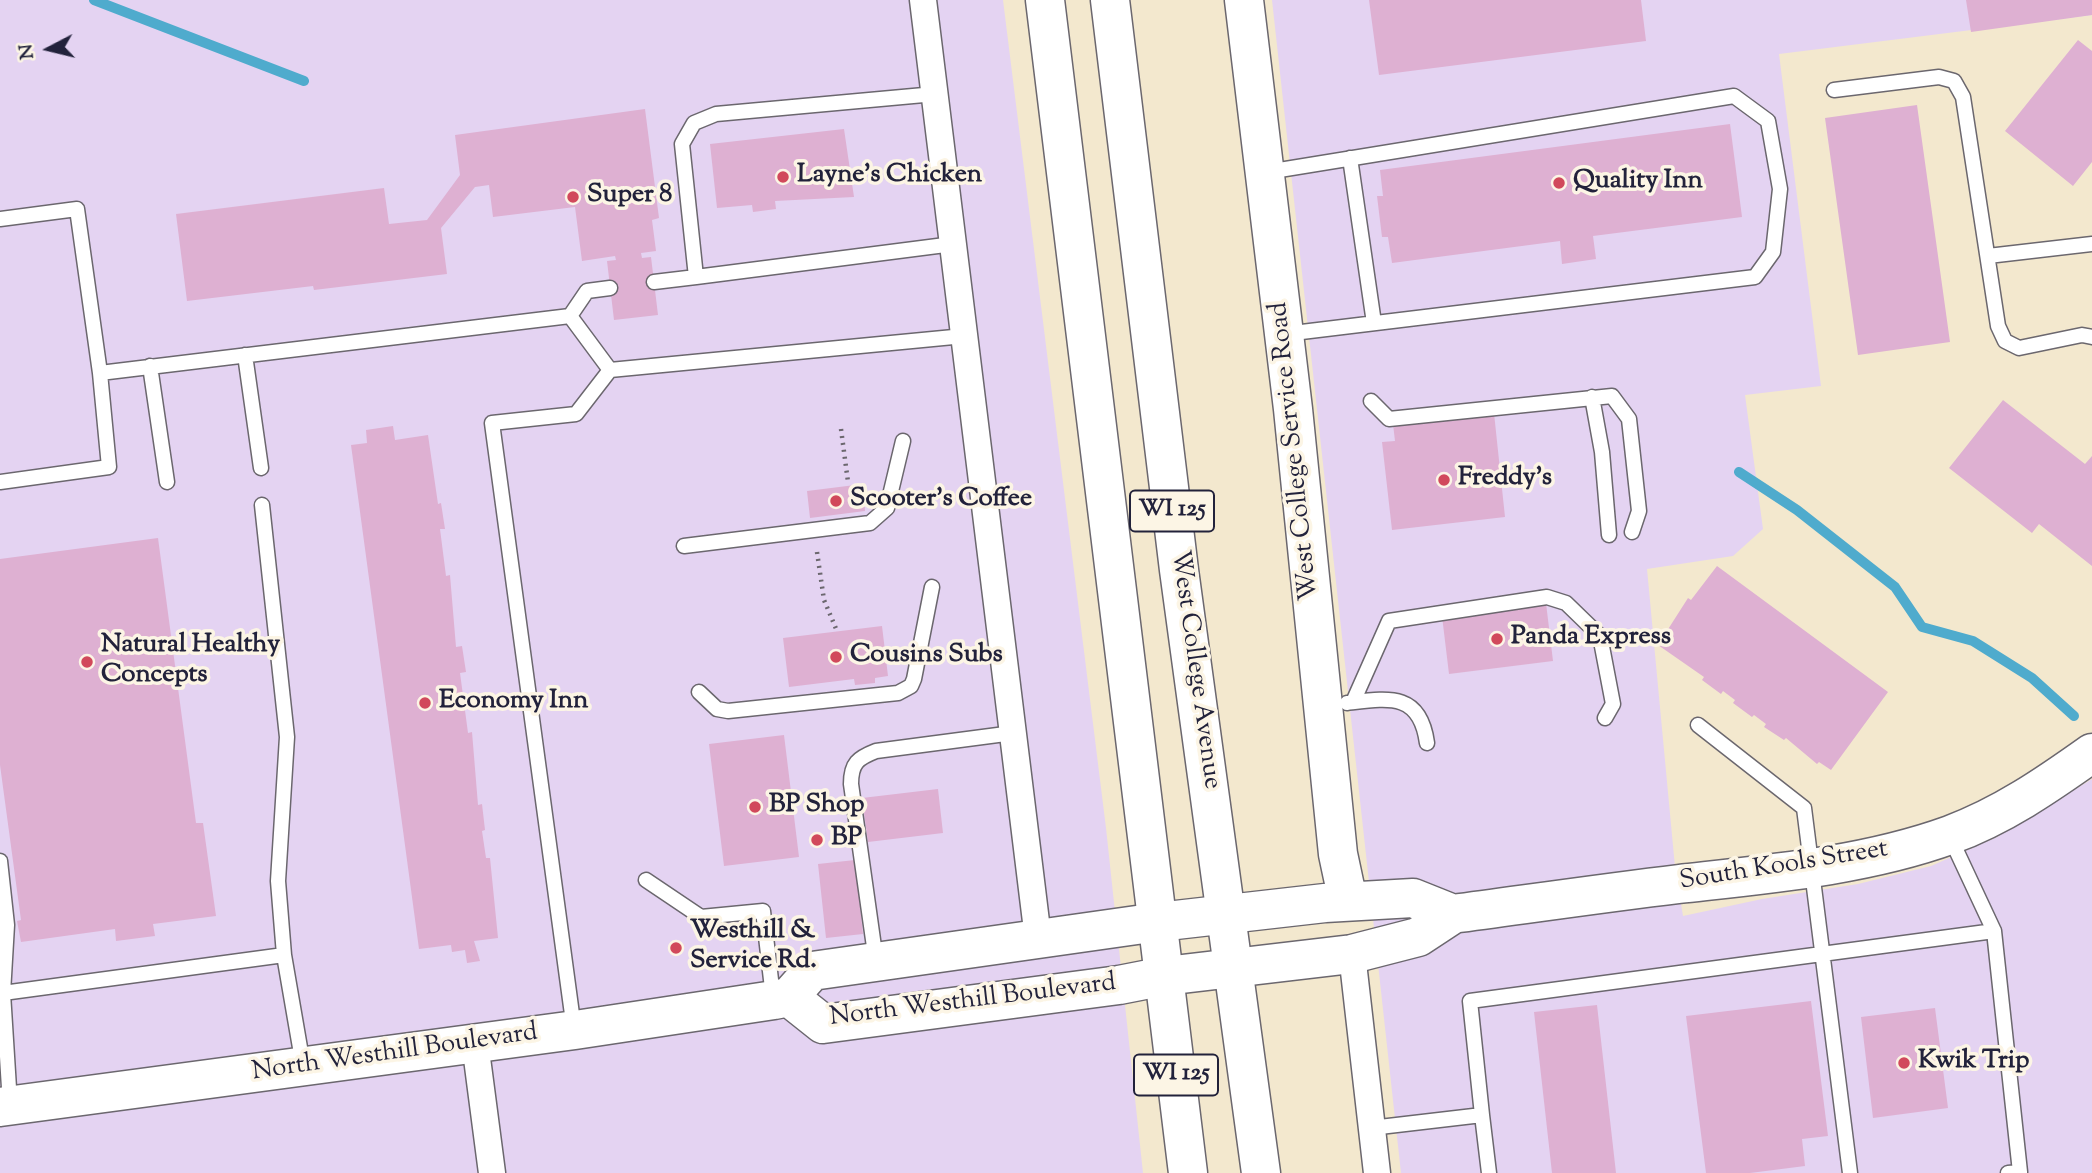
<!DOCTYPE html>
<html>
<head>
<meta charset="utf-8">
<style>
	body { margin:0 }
	#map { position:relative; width:2092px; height:1173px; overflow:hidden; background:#f3e8ce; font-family:"Sorts Mill Goudy",serif }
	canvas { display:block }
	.north { position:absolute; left:14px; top:14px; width:70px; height:70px; -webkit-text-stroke:5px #fcf5e5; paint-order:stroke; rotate:263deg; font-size:19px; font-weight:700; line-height:28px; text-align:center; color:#22223b }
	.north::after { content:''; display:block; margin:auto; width:24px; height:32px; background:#22223b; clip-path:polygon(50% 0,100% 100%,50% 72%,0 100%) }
</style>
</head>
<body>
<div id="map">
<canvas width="2092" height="1173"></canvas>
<div class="north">N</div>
</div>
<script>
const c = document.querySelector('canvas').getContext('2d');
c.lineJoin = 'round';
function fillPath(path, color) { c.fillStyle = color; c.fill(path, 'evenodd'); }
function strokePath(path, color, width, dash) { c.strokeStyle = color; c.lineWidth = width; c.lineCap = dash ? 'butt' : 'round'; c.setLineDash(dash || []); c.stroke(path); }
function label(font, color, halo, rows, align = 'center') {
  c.font = font + ' "Sorts Mill Goudy",serif'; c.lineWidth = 7; c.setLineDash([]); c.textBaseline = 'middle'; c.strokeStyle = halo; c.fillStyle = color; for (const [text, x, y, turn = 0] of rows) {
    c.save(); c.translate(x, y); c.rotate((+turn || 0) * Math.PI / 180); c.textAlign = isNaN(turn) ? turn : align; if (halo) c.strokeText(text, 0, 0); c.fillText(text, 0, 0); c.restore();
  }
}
fillPath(new Path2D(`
	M0 0H1003L1106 828 1143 1173H0Z
	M1272 0H2092V15L1779 54 1821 386 1745 395 1763 529 1733 556 1647 569 1675 867 1683 916 1762 899 1858 884 1931 866 1997 837 2092 779V1173H1401Z`), '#e4d3f2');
strokePath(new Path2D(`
	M94 0 304 81
	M1739 472 1797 510 1895 587 1922 627 1973 641 2032 678 2074 716`), '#4fabcd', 10);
fillPath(new Path2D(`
	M1369 0H1641L1646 41 1379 75Z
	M1966 0H2092V15L1971 32Z
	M2078 40 2092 51V162L2073 186 2005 131Z
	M1917 105 1950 342 1858 355 1825 118Z
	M645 109 659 218 652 220 656 251 641 253 642 258 651 257 658 315 614 320 607 261 616 260 615 256 582 261 575 207 493 217 489 185 475 187 441 228 447 274 314 290 313 286 187 301 176 214 384 188 389 224 427 220 460 175 455 135Z
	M1730 124 1742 217 1593 236 1596 259 1562 264 1560 241 1392 263 1388 237H1382L1377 196H1383L1380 170Z
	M844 129 854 197 775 201 776 209 753 212 752 205 717 208 710 144Z
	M2003 400 2085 464 2092 456V566L2039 524 2032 533 1949 468Z
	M1494 413 1505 517 1392 530 1382 442 1395 441 1393 424Z
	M393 426 395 440 428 435 438 504 441 503 445 529H440L446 576 450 575 456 647 462 646 466 672 460 673 468 733 472 732 478 805 482 804 485 830 482 831 486 858H490L498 938 474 941 480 961 467 963 465 950 452 952 451 945 419 949 351 445 367 443 366 430Z
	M863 484 865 511 810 518 807 491Z
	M158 538 196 823H203L216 916 153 924 155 936 116 941 115 929 21 942 17 921 21 920 0 765V559Z
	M1717 566 1888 692 1831 770 1819 762 1817 764 1786 738 1784 740 1764 727 1766 724 1754 715 1752 717 1733 703 1735 700 1723 691 1721 694 1702 680 1704 677 1658 645 1688 598 1691 600Z
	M1546 603 1553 661 1449 674 1442 616Z
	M882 626 888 676 875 678V683L855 685 854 679 789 687 783 638Z
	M784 735 799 857 724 866 709 744Z
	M938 789 943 833 868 842 862 798Z
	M855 860 863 934 826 938 818 864Z
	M1811 1001 1828 1136 1802 1139 1805 1166 1750 1173H1706L1686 1016Z
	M1597 1005 1616 1173H1552L1534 1012Z
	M1935 1008 1948 1108 1873 1118 1861 1017Z`), '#deb0d2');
const lane = new Path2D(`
	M1834 90 1939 77 1954 81 1963 97 1998 326 2005 341 2019 348 2082 335 2092 337
	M935 94 716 114 694 123 682 144 696 277 953 244
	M1350 158 1374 323
	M1267 172 1734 96 1768 121 1780 189 1773 252 1755 277 1285 334
	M0 219 77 209 100 373 109 467 0 482
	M1988 256 2092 244
	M654 282 696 277
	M570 316 587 291 610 288
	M245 355 261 468
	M150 366 167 482
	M100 373 570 316 610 370 964 336
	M1592 397 1602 452 1609 535
	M1371 401 1389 419 1612 396 1629 419 1639 511 1632 532
	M262 505 287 737 278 881 284 955 303 1065
	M684 546 870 523 887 508 903 441
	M699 692 717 709 728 711 898 693 911 686 914 679 932 587
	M1353 702 1389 621 1547 597 1566 603 1600 636 1613 704 1605 718
	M1347 703C1389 698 1420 692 1427 743
	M1698 725 1804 808 1850 1173
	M1950 837 1994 931
	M0 861 7 925 3 993 10 1104
	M646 880 701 917 763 911 773 997
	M876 961 851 784C851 763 858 758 876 751L1013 733
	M3 993 284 955
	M574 1029 492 423 576 414 610 370
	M1482 1115 1470 1001 1994 931 2020 1172 2008 1173
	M1371 1128 1482 1115 1489 1173`);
const street = new Path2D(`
	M923 0 1038 938
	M1352 954 1377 1173
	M475 1043 492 1173`);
const secondary = new Path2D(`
	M1244 0 1293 409 1338 854 1348 901
	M789 997 823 1024 1119 985 1165 976 1352 954 1418 937 1453 914C1528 904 1604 893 1679 884 1769 874 1864 866 1950 835 2002 816 2047 785 2092 753
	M0 1107 575 1030 774 1000 789 997 812 971 1158 922 1325 903 1413 898 1453 914`);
const primary = new Path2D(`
	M1045 0 1188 1173
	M1110 0 1179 570 1261 1173`);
strokePath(lane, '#6b676e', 17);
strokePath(street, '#6b676e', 29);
strokePath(secondary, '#6b676e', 41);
strokePath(primary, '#6b676e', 41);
strokePath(new Path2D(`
	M841 429 848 482
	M817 552 824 600 837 631`), '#6b676e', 4.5, [2, 5]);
strokePath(lane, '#fff', 14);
strokePath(street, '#fff', 26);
strokePath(secondary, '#fff', 38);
strokePath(primary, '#fff', 38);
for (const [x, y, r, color] of [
	[783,177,7,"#d1495b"],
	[1559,183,7,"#d1495b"],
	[573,197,7,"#d1495b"],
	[1444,480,7,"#d1495b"],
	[836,501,7,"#d1495b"],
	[1497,639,7,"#d1495b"],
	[836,657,7,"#d1495b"],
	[87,662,7,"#d1495b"],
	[425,703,7,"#d1495b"],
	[755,807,7,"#d1495b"],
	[817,840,7,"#d1495b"],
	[676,948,7,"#d1495b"],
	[1904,1063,7,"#d1495b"]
]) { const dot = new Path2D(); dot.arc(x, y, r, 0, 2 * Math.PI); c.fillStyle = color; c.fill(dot); strokePath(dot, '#fcf5e5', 2.5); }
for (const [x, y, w] of [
	[1172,511,84],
	[1176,1075,84]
]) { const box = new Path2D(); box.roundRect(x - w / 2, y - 20.5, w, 41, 5); c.fillStyle = '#fcf5e5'; c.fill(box); strokePath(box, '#22223b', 2); }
label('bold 24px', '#22223b', null, [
	["WI 125",1172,511],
	["WI 125",1176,1075]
]);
label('bold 26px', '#22223b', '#fcf5e5', [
	["Layne's Chicken",797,177],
	["Quality Inn",1573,183],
	["Super 8",587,197],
	["Freddy's",1458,480],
	["Scooter's Coffee",850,501],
	["Panda Express",1511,639],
	["Natural Healthy",101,647],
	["Concepts",101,677],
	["Cousins Subs",850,657],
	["Economy Inn",439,703],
	["BP Shop",769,807],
	["BP",831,840],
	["Westhill &",690,933],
	["Service Rd.",690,963],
	["Kwik Trip",1918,1063]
], 'left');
label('26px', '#22223b', '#fcf5e5', [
	["West College Service Road",1296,451,-96],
	["West College Avenue",1194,670,82],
	["South Kools Street",1784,867,-9],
	["North Westhill Boulevard",973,1002,-7],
	["North Westhill Boulevard",395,1054,-8]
]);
</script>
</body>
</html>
